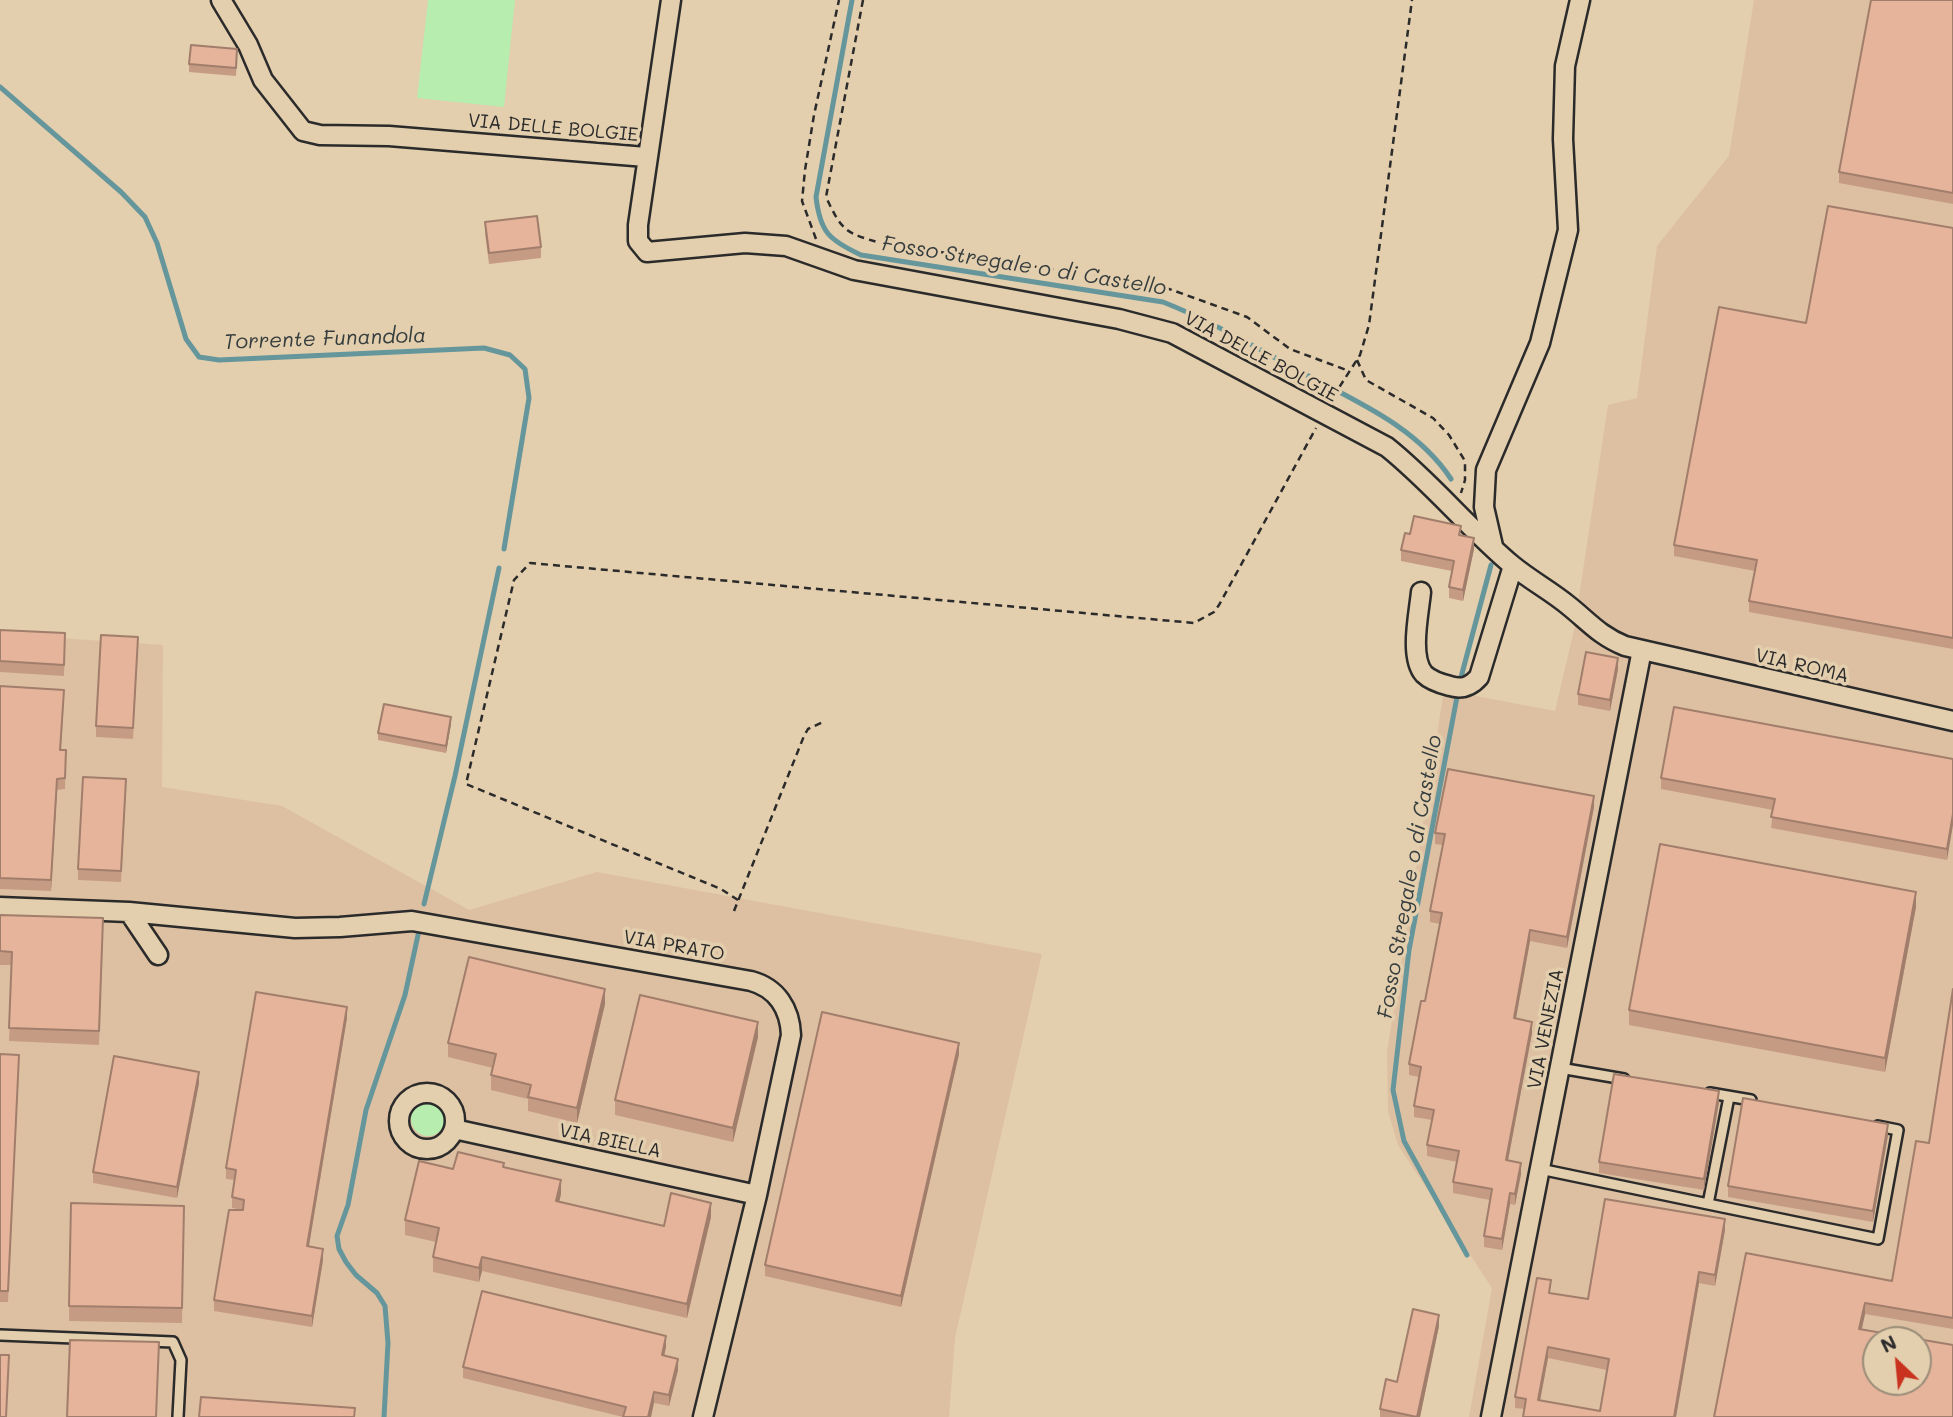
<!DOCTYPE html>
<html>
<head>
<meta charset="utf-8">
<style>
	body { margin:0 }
	#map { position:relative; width:1953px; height:1417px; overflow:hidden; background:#e3cead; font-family:Mali,sans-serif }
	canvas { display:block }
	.north { position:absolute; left:1862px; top:1326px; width:70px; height:70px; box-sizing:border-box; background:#e3cead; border:2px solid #998d79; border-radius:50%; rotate:334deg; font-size:19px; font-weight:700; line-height:28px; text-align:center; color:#2b2b2b }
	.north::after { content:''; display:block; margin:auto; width:24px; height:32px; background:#c8321e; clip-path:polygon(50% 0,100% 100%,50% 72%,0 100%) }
</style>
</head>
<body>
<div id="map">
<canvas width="1953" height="1417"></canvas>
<div class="north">N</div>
</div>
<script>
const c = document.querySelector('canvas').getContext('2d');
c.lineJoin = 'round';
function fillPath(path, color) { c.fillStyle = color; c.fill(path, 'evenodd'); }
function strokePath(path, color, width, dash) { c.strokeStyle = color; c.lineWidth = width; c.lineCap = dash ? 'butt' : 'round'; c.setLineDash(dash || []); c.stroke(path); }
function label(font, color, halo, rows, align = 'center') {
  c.font = font + ' Mali,sans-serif'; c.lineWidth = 7; c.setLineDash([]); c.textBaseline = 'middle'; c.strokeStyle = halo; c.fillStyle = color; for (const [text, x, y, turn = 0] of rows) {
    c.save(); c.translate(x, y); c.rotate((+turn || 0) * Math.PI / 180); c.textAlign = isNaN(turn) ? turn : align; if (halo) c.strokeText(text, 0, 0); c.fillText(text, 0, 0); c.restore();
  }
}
fillPath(new Path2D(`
	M1754 0H1953V1417H1469L1492 1288 1398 1145 1388 1111 1387 1052 1444 690 1555 711 1574 630 1608 405 1637 398 1657 246 1729 156ZM1876 1340H1918V1382H1876Z
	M0 634 163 645 162 787 282 806 469 910 597 872 1042 954 955 1338 949 1417H0Z`), '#ddc0a2');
fillPath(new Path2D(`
	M428 0H515L504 107 417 98Z
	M411 1119a17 17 0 1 1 34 0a17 17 0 1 1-34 0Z`), '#b7edae');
strokePath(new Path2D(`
	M852 0 816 197C820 232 829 240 861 255L1163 302C1211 321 1255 347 1301 372 1355 401 1416 426 1451 479
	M0 87 121 192 145 217 157 243 186 339 199 357 219 360 484 348 510 355 525 369 529 398 504 549
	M1460 681 1491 565
	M1457 697 1409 950 1393 1090 1404 1141 1467 1255
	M424 904 455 776 499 568
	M384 1417 388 1343 385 1306 377 1293 356 1275 346 1262 339 1249 337 1236 348 1205 366 1110 405 995 418 935`), '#65969b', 5);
const service = new Path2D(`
	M1560 1068 1624 1079
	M1710 1093 1751 1100
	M1729 1097 1708 1204 1878 1239 1898 1130 1878 1126
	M1540 1169 1708 1204
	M0 1335 173 1342 181 1360 178 1417`);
const minor = new Path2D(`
	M221 0 248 45 263 80 303 131 320 135 389 136 646 157
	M671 0 638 225V241L647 252 745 243 786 246 854 270 1119 319 1172 333 1387 447C1432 483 1468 528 1512 565 1530 580 1551 591 1569 606 1589 622 1600 636 1625 646L1953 721
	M1493 546 1484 507 1486 470 1540 343 1568 230 1563 139 1565 66 1580 0
	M1421 592C1419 613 1409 657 1424 674 1430 680 1442 684 1450 686 1463 690 1471 686 1479 677L1513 566
	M0 907 129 912 158 955
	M129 912 295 928 340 927 412 921 751 981C777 988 790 1009 791 1035L757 1195 703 1417
	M399 1121a28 28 0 1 1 56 0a28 28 0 1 1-56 0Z
	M454 1129 757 1195
	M1491 1417 1642 650`);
strokePath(service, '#2b2b2b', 14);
strokePath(minor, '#2b2b2b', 23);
strokePath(new Path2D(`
	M863 0 826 197C842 231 845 233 881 243L1161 286 1247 317 1290 349 1349 371
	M816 239 802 201 805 170 814 115 839 0
	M1357 360 1366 380 1433 418 1449 435 1465 461V480L1461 493
	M1333 397 1360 355 1369 325 1412 0
	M738 900 721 889 466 784 514 580 530 563 1194 623 1214 612 1219 605 1316 428
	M734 911 804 736 808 729 823 722`), '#2b2b2b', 2.5, [7, 5]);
strokePath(service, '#e3cead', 9);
strokePath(minor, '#e3cead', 18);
fillPath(new Path2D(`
	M1953 0V204L1839 183V172Z
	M237 56 236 76 189 72V64Z
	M485 222 541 247V258L489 264 485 233Z
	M1953 228V649L1749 612V601L1755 571 1674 556V545L1806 323Z
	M1410 534 1461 536 1474 549 1463 601 1449 598V587L1452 571 1401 561V550Z
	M0 630 65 644 64 676 0 672Z
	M138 648 133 739 96 737V726Z
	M1618 669 1610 711 1578 705V694Z
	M0 686 64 701 61 750 66 761 65 789 57 790 51 891 0 889Z
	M451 724 446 753 378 740V733Z
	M1953 759 1947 860 1771 828 1773 810 1661 789V778Z
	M126 790 121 882 78 880V869Z
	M1594 807 1567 948 1530 941 1516 1018 1532 1033 1508 1160 1521 1174 1515 1205 1510 1204 1502 1250 1484 1247V1236L1490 1200 1453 1193V1182L1457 1162 1427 1156V1145L1432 1120 1414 1117V1106L1419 1077 1409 1075V1064L1425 1001 1440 924 1430 922V911L1443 845 1435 844V833Z
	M1916 907 1885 1072 1629 1025V1010Z
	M0 915 103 932 99 1045 9 1041 12 965H0Z
	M1953 989V1329L1865 1314 1862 1330 1714 1417 1892 1281 1929 1143Z
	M605 1004 577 1123 528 1111V1099L491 1090V1075L493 1068 448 1057V1043Z
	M347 1018 309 1246 323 1260 312 1327 214 1311V1300L243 1210 232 1208V1197L235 1180 226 1179V1168Z
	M758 1037 733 1142 615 1115V1100Z
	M0 1054 19 1066 8 1302H0Z
	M959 1054 901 1307 765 1276V1265Z
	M199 1083 177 1198 93 1183V1172Z
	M1719 1102 1704 1190 1599 1173V1162Z
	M1888 1135 1873 1222 1728 1197V1186Z
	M504 1167 561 1194 559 1202 664 1226 711 1217 687 1318 482 1271 479 1282 433 1272V1257L436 1242 405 1235V1220Z
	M71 1203 184 1206 182 1323 69 1321Z
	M1725 1230 1715 1286 1699 1283 1676 1417 1524 1409 1515 1408V1397L1551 1293 1588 1299ZM1548 1358 1607 1370 1600 1411 1540 1401Z
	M1439 1326 1420 1417H1380V1409L1397 1382Z
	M666 1347 664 1355 678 1370 669 1406 654 1403 623 1417 463 1378V1367Z`), '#c69b84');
fillPath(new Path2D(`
	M1474 538V549L1463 601V590Z
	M1618 658V669L1610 711V700Z
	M451 717V724L446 753V746Z
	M57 779V790L51 891V880Z
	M1594 796V807L1567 948V937Z
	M1953 814V825L1947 860V849Z
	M1916 892V907L1885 1072V1058Z
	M1530 930V941L1514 1029V1018Z
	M605 989V1004L577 1123V1108Z
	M347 1007V1018L307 1257V1246Z
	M758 1022V1037L733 1142V1128Z
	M1532 1022V1033L1506 1171V1160Z
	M959 1043V1054L901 1307V1296Z
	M199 1072V1083L177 1198V1187Z
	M1719 1091V1102L1704 1190V1179Z
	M1888 1124V1135L1873 1222V1211Z
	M1521 1163V1174L1515 1205V1194Z
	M561 1180V1194L556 1215V1201Z
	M1510 1193V1204L1502 1250V1239Z
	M711 1203V1217L687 1318V1304Z
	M1725 1219V1230L1715 1286V1275Z
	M323 1249V1260L312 1327V1316Z
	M482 1257V1271L479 1282V1268Z
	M1699 1272V1283L1676 1417H1674Z
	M1865 1303V1314L1859 1340V1329Z
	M1439 1315V1326L1420 1417H1417Z
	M666 1336V1347L662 1366V1355Z
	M1548 1347V1358L1538 1411V1400Z
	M678 1359V1370L669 1406V1395Z
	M654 1392V1403L651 1417H648Z`), '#a17e6c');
const building = new Path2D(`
	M1871 0H1953V193L1839 172Z
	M191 45 237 49 236 68 189 64Z
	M1828 206 1953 228V638L1749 601 1757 560 1674 545 1719 307 1806 323Z
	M537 216 541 247 489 253 485 222Z
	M1414 516 1461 526 1459 535 1474 538 1463 590 1449 587 1454 561 1401 550 1405 533 1410 534Z
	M0 630 65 633 64 665 0 661Z
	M101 635 138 637 133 728 96 726Z
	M1586 652 1618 658 1610 700 1578 694Z
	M0 686 64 690 60 750H66L65 778 57 779 51 880 0 878Z
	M384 704 451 717 446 746 378 733Z
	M1674 707 1953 759V814L1947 849 1771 817 1775 799 1661 778Z
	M1448 769 1594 796 1567 937 1530 930 1514 1018 1532 1022 1506 1160 1521 1163 1515 1194 1510 1193 1502 1239 1484 1236 1492 1189 1453 1182 1459 1151 1427 1145 1434 1110 1414 1106 1421 1067 1409 1064 1421 1001H1425L1442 913 1430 911 1445 834 1435 833Z
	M83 777 126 779 121 871 78 869Z
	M1660 844 1916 892 1885 1058 1629 1010Z
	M0 915 103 918 99 1031 9 1028 12 952 0 951Z
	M469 957 605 989 577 1108 528 1097 531 1085 491 1075 496 1054 448 1043Z
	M1953 989V1318L1865 1303 1859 1329 1953 1345V1417H1714L1746 1253 1892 1281 1916 1141 1929 1143ZM1876 1340H1918V1382H1876Z
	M256 992 347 1007 307 1246 323 1249 312 1316 214 1300 229 1210H243L244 1200 232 1197 236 1170 226 1168Z
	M640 995 758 1022 733 1128 615 1100Z
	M822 1012 959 1043 901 1296 765 1265Z
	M0 1054 19 1055 8 1291H0Z
	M114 1056 199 1072 177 1187 93 1172Z
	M1614 1074 1719 1091 1704 1179 1599 1162Z
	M1743 1098 1888 1124 1873 1211 1728 1186Z
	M458 1152 504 1163 503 1167 561 1180 556 1201 664 1226 671 1193 711 1203 687 1304 482 1257 479 1268 433 1257 439 1228 405 1220 419 1161 453 1169Z
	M1605 1199 1725 1219 1715 1275 1699 1272 1674 1417H1523L1526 1399 1515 1397 1537 1278 1551 1280 1549 1293 1588 1299ZM1548 1347 1609 1359 1600 1411 1538 1400Z
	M71 1203 184 1206 182 1308 69 1306Z
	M482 1291 666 1336 662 1355 678 1359 669 1395 654 1392 648 1417H623L626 1407 463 1367Z
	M1413 1309 1439 1315 1417 1417 1380 1409 1386 1379 1397 1382Z
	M70 1340 159 1342 156 1417H67Z
	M0 1355H9L6 1417H0Z
	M201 1397 355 1408 354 1417H199Z`);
fillPath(building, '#e6b49a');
strokePath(building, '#a17e6c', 2);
label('19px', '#2b2b2b', '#e3cead', [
	["VIA DELLE BOLGIE",553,128,5],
	["VIA DELLE BOLGIE",1261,357,28],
	["VIA ROMA",1802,666,13],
	["VIA PRATO",674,946,10],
	["VIA VENEZIA",1546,1029,-79],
	["VIA BIELLA",610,1141,12]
]);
label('italic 21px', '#353d3e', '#e3cead', [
	["Fosso Stregale o di Castello",1024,266,9],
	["Torrente Funandola",325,339,-2],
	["Fosso Stregale o di Castello",1410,877,-80]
]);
</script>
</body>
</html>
